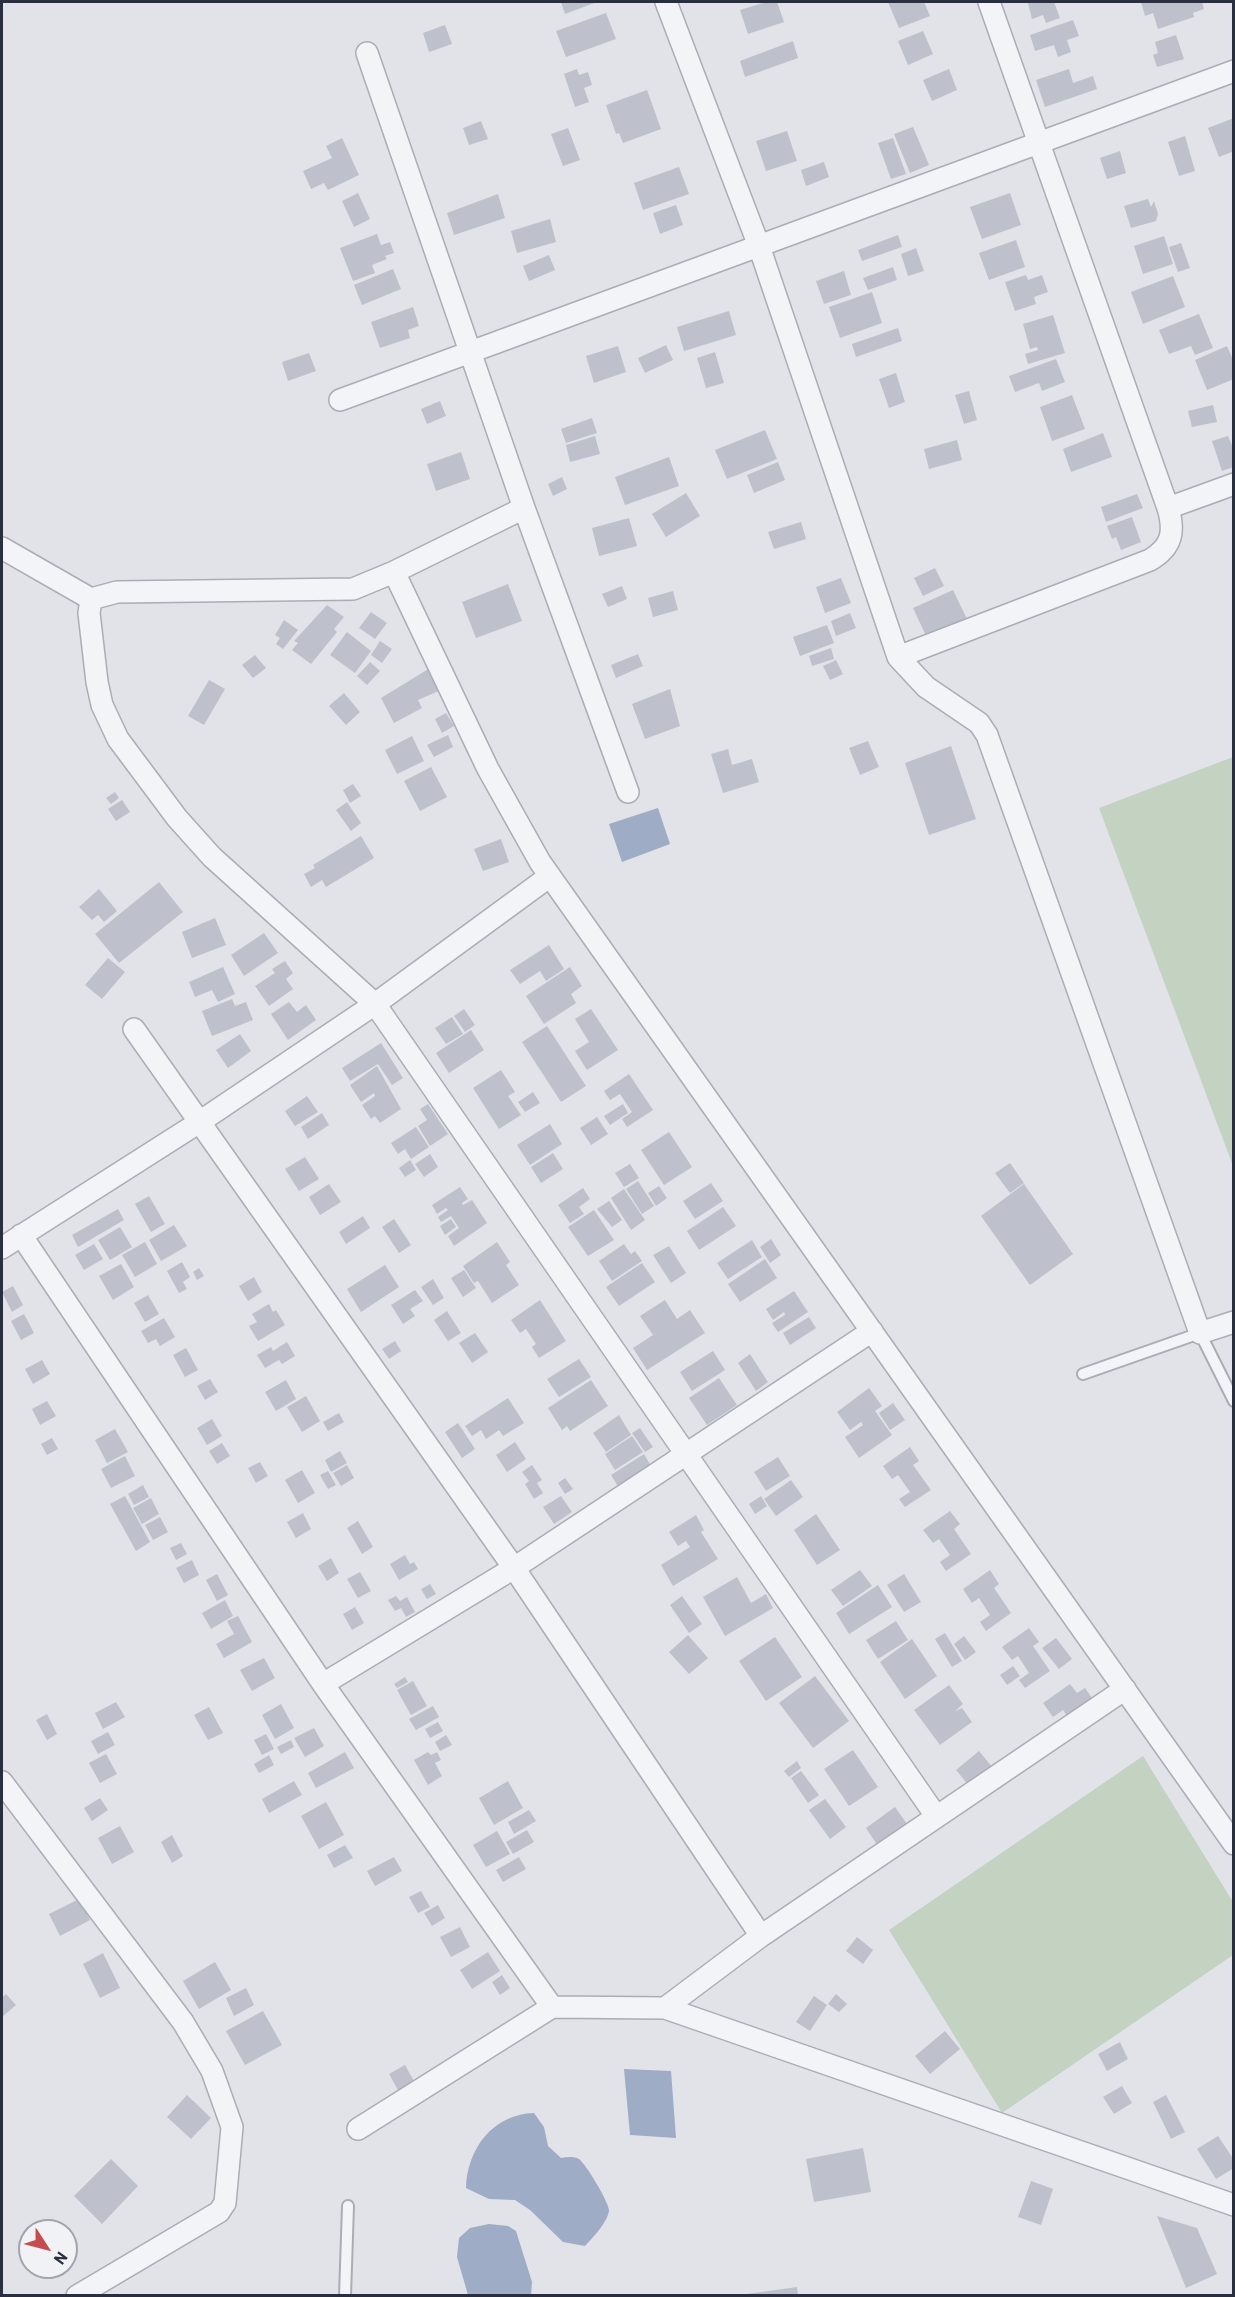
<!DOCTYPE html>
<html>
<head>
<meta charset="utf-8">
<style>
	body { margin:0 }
	#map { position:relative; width:1235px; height:2297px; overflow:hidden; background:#e1e3e9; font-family:Barlow,sans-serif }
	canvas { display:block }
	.frame { position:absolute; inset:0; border:3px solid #2a2f3f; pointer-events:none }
	.north { position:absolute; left:18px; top:2219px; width:60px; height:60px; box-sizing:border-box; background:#f0f2f6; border:2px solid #a1a4ad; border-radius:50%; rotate:126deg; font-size:16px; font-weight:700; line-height:24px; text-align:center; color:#2a2f3f }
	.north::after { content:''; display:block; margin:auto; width:21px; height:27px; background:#c64d4e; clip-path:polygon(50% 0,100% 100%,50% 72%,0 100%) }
</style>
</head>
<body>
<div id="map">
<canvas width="1235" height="2297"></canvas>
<div class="frame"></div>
<div class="north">N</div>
</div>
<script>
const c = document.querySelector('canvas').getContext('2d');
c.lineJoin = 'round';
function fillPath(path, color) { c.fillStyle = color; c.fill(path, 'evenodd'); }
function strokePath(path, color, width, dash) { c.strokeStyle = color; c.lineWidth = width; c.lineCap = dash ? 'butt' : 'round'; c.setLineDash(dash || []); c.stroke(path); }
fillPath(new Path2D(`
	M1233 757V1166L1099 808Z
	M1143 1756 1233 1902V1955L1002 2113 889 1930Z`), '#c4d2c2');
fillPath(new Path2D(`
	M658 808 670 844 622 862 609 824Z
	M624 2069 671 2071 676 2138 630 2135Z
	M534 2113 544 2127 548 2146 561 2158C567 2157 574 2156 579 2159 586 2164 610 2204 609 2211 607 2223 593 2237 585 2246L563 2242 530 2210 515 2200 489 2199 466 2188C467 2149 493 2114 534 2113Z
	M489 2224 508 2226 516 2231 532 2282 531 2295H468L457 2257 459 2238 470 2228Z`), '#9eacc6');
fillPath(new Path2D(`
	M561 2H597L565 14Z
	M766 2H777L784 22 748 34 740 10Z
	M888 2H924L930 16 899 28Z
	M1032 2H1054L1060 18 1046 23 1043 15 1032 19 1028 3Z
	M1141 2H1202L1204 9 1193 13 1194 17 1158 29 1153 13 1145 16Z
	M606 13 616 39 566 57 556 31Z
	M1073 20 1079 36 1067 40 1071 52 1058 57 1054 45 1035 51 1030 35Z
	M445 25 452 44 429 52 423 33Z
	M923 31 933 54 908 65 898 41Z
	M1176 35 1184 59 1157 67 1153 55 1158 53 1155 42Z
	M793 41 798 58 745 77 740 61Z
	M577 69 579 75 588 72 592 85 584 88 589 102 575 107 564 74Z
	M949 69 957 90 932 101 923 80Z
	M1069 69 1073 83 1093 76 1097 89 1045 107 1036 80Z
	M647 90 661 129 623 143 619 133 616 134 606 105Z
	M1234 118V151L1219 157 1208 128Z
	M481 121 488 139 469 145 463 128Z
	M913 127 929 165 910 173 894 134Z
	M568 128 580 160 563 166 551 134Z
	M787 131 797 161 766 171 756 141Z
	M1185 136 1195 171 1179 176 1168 142Z
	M342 138 359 175 328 190 324 183 311 189 303 171 332 158 326 146Z
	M893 138 906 174 891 179 878 143Z
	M1120 151 1126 173 1107 179 1100 158Z
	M824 162 829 177 806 186 801 170Z
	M679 167 689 194 643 210 634 183Z
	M358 193 370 219 354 227 342 201Z
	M1010 193 1021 225 982 239 970 207Z
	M498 194 505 218 454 235 447 213Z
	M1148 199 1151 207 1154 201 1158 214 1156 221 1131 228 1124 206Z
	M676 205 683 225 660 234 653 213Z
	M550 219 556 242 517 253 511 231Z
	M377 234 381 245 390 242 394 253 385 256 387 259 372 265 375 273 353 281 340 248Z
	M898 235 902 247 862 261 858 250Z
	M1164 236 1173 264 1143 274 1134 246Z
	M1016 240 1025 267 989 280 979 253Z
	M1181 243 1190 268 1178 272 1169 247Z
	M916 248 924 271 908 276 901 254Z
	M549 255 555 270 529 281 523 266Z
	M893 267 897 280 868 290 863 278Z
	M393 269 401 289 362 305 354 285Z
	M844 271 851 295 824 304 816 281Z
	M1026 275 1028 280 1042 275 1048 292 1034 297 1036 304 1015 311 1005 282Z
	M1173 276 1185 307 1143 324 1131 292Z
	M872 292 882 323 840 338 829 307Z
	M413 307 419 326 408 330 410 338 380 348 371 322Z
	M729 311 736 335 684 351 677 327Z
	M1199 314 1213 348 1195 355 1191 346 1169 354 1159 330Z
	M1053 315 1065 353 1028 364 1025 354 1038 350 1037 347 1030 349 1023 324Z
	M898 328 902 341 856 357 852 344Z
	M666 345 673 360 645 373 638 358Z
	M618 346 626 372 594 383 586 356Z
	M1227 346 1234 362V379L1207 390 1195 360Z
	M715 352 724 383 706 388 697 358Z
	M309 353 316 371 288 381 282 362Z
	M1056 359 1065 382 1042 391 1039 383 1015 392 1009 376Z
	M896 373 905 402 889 408 879 379Z
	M969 391 977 420 964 424 955 395Z
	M1072 395 1085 429 1052 441 1040 407Z
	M440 401 446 416 427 424 421 409Z
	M1213 405 1217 422 1192 427 1188 411Z
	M592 418 597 433 566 443 561 429Z
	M765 430 777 459 727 479 715 450Z
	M1103 433 1112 457 1071 472 1063 449Z
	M595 436 600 454 570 462 566 445Z
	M1228 436 1234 450V467L1222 471 1212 441Z
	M957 440 962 460 929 469 924 449Z
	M461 452 470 479 436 491 427 464Z
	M669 457 679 486 625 505 615 477Z
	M778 462 785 480 754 493 747 475Z
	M562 477 567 489 553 496 548 484Z
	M686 493 700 516 666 537 652 514Z
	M1137 494 1143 508 1106 522 1101 507Z
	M1132 517 1141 542 1121 550 1116 537 1112 539 1107 526Z
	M629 518 637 546 599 556 592 528Z
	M801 522 806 539 774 549 768 532Z
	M935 568 944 586 923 596 914 578Z
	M841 578 851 603 825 613 816 587Z
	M508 584 522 621 476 638 462 602Z
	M622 586 627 599 608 607 602 594Z
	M953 590 968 621 928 640 913 608Z
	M673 591 678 610 653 617 648 598Z
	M327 605 344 617 334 629 337 632 311 664 292 650 298 643 294 641Z
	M371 612 387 623 375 639 359 628Z
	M850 613 856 628 836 636 831 621Z
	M284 620 298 630 283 649 276 644 280 638 275 635Z
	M827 625 834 643 800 656 793 637Z
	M347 632 371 651 355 673 330 655Z
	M380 641 392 649 382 663 371 655Z
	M831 648 834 659 812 666 809 656Z
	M638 654 643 666 616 678 611 665Z
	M255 655 266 668 253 678 242 665Z
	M836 660 843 674 830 680 823 666Z
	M370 662 380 671 367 685 357 676Z
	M430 668 441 690 418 700 422 708 394 723 381 698Z
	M209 680 225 689 204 725 188 716Z
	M670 689 680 726 645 739 632 704Z
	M344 693 360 712 346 725 329 706Z
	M446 713 454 726 442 733 435 719Z
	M448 735 453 747 434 757 427 745Z
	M412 736 424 761 397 774 385 750Z
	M868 741 879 767 860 775 849 748Z
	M951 746 976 819 929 835 905 763Z
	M728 749 732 765 752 759 759 782 723 793 711 754Z
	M431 767 447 797 420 811 404 781Z
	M353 784 361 796 350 803 343 790Z
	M115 792 119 798 111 804 106 798Z
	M122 800 130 812 116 821 108 809Z
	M347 802 361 823 351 831 336 810Z
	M361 836 374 858 326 887 322 880 311 887 304 874 315 868 313 865Z
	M501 839 509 862 483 871 474 849Z
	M159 882 183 912 119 963 95 934Z
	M99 889 117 911 104 922 98 915 92 920 79 907Z
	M215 918 226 945 192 958 182 932Z
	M264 933 278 953 244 976 231 955Z
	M549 945 564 969 546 981 540 971 520 984 510 970Z
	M108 958 125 972 102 999 85 985Z
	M285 961 293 973 286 979 293 989 269 1006 255 986 275 973 272 969Z
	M223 967 235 994 218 1002 212 990 195 997 189 982Z
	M570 967 582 986 571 994 576 1003 544 1024 526 996Z
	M232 999 235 1006 246 1002 253 1020 212 1036 202 1011Z
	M289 1002 297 1012 306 1005 316 1020 288 1040 271 1014Z
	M464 1009 475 1025 465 1032 454 1016Z
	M591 1009 618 1050 587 1070 575 1051 589 1042 575 1019Z
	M452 1017 463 1034 446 1044 435 1028Z
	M547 1026 586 1086 561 1102 522 1042Z
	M471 1030 484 1050 449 1073 436 1053Z
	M240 1034 251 1051 228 1068 216 1050Z
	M381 1043 403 1078 392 1085 378 1064 350 1081 342 1068Z
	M377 1066 401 1109 380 1123 375 1116 371 1119 362 1105 375 1096 374 1093 361 1102 350 1085Z
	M501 1070 515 1092 508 1096 521 1115 499 1129 473 1088Z
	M629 1074 653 1110 627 1127 622 1119 632 1112 620 1094 610 1100 604 1091Z
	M533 1092 540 1103 525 1112 518 1102Z
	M307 1096 318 1112 295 1126 285 1111Z
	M428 1104 448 1134 430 1146 418 1126 427 1120 420 1109Z
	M623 1104 628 1113 610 1125 604 1116Z
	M322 1113 329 1125 308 1139 301 1127Z
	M597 1117 608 1134 591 1145 580 1128Z
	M550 1124 562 1144 530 1165 517 1145Z
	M416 1127 429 1147 411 1159 405 1149 398 1154 391 1143Z
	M669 1132 692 1167 664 1185 641 1150Z
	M553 1153 563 1169 541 1183 531 1167Z
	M430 1154 438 1167 424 1177 415 1164Z
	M305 1157 319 1179 299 1191 285 1169Z
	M410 1160 416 1170 405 1177 399 1168Z
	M1010 1163 1024 1183 1010 1193 995 1173Z
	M630 1164 639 1178 624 1187 615 1173Z
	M638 1181 654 1206 642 1214 626 1189Z
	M711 1183 723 1201 695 1219 683 1201Z
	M329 1184 341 1202 320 1215 309 1197Z
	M1024 1184 1073 1254 1030 1285 981 1216Z
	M659 1186 667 1198 656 1206 648 1193Z
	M460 1187 468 1199 462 1203 463 1205 472 1200 487 1223 454 1246 448 1236 459 1228 451 1216 441 1222 438 1217 448 1210 446 1208 437 1214 432 1205Z
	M583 1188 590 1199 579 1207 584 1214 570 1223 558 1205Z
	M624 1189 645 1220 631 1230 611 1198Z
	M149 1196 165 1224 151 1232 135 1204Z
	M609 1201 622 1220 612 1227 597 1209Z
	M723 1207 736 1226 699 1250 687 1231Z
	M118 1209 124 1220 78 1247 72 1235Z
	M594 1210 614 1240 588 1256 568 1227Z
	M363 1216 370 1228 346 1244 339 1232Z
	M394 1219 411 1245 399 1253 382 1227Z
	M451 1219 456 1227 445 1235 440 1226Z
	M174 1225 187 1246 161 1261 149 1240Z
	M120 1227 132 1247 110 1260 98 1240Z
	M771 1239 781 1255 770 1263 760 1247Z
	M752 1240 762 1257 728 1279 717 1263Z
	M145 1242 157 1264 135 1277 122 1255Z
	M497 1242 510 1262 506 1265 519 1285 492 1303 478 1281 474 1283 463 1266Z
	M94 1244 103 1259 84 1270 75 1255Z
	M624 1244 631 1254 635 1251 642 1261 612 1281 599 1261Z
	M669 1246 686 1273 671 1283 653 1255Z
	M765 1259 777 1278 740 1302 728 1284Z
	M182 1262 190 1277 183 1282 187 1289 179 1293 167 1271Z
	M642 1263 655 1282 619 1306 606 1287Z
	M121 1264 134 1287 113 1300 99 1276Z
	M385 1265 399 1287 361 1312 347 1289Z
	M199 1268 204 1276 197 1280 193 1272Z
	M464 1270 476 1288 463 1297 451 1278Z
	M254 1277 262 1292 248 1301 239 1286Z
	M433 1279 444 1298 433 1305 421 1287Z
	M13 1286 23 1305 12 1312 2 1292Z
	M415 1290 423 1301 410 1309 415 1316 403 1324 391 1305Z
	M794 1291 808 1312 778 1332 772 1323 785 1315 784 1312 773 1320 766 1309Z
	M148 1295 159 1314 145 1322 134 1303Z
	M540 1300 566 1341 539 1358 532 1347 536 1344 526 1329 520 1333 511 1320Z
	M665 1300 677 1319 690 1310 705 1333 647 1370 633 1348 653 1335 640 1316Z
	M269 1304 273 1312 276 1310 285 1325 258 1341 249 1326 257 1322 252 1314Z
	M447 1311 461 1333 448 1341 434 1320Z
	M24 1314 34 1333 21 1340 11 1321Z
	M809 1317 816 1328 790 1345 783 1333Z
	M164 1318 175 1337 160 1346 156 1339 148 1343 141 1331Z
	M475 1333 488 1352 472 1363 459 1343Z
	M395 1341 401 1351 389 1359 382 1349Z
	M287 1342 295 1356 282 1364 279 1360 265 1368 257 1355 271 1347 273 1351Z
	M186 1348 198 1370 185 1377 173 1355Z
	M713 1351 725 1370 692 1391 680 1372Z
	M750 1354 768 1382 756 1391 738 1363Z
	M579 1359 591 1377 559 1397 547 1379Z
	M42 1360 50 1374 33 1384 25 1369Z
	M719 1378 737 1405 707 1425 689 1398Z
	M210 1379 218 1392 205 1400 197 1386Z
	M286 1380 296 1399 276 1411 265 1392Z
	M591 1380 608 1406 570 1431 567 1426 562 1430 548 1408Z
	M869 1388 882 1406 875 1411 892 1435 859 1458 845 1437 863 1425 861 1422 850 1430 837 1412Z
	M306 1396 320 1421 302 1432 287 1407Z
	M508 1398 524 1423 503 1436 499 1430 486 1439 481 1430 472 1436 465 1426Z
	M47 1401 56 1416 40 1425 32 1409Z
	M893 1403 905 1420 890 1430 879 1413Z
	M339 1413 344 1422 328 1431 323 1422Z
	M619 1415 631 1435 606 1452 593 1433Z
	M212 1419 222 1436 207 1445 197 1428Z
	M458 1423 475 1449 462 1458 445 1432Z
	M640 1428 653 1447 645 1452 632 1433Z
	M115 1429 128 1452 107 1463 95 1440Z
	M632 1436 643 1452 615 1470 605 1454Z
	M52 1438 58 1449 47 1455 41 1444Z
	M515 1442 526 1459 507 1472 496 1455Z
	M222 1443 230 1456 217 1464 209 1451Z
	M910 1447 919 1461 913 1465 931 1490 905 1507 899 1499 910 1492 898 1475 892 1479 883 1466Z
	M340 1451 347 1463 331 1472 325 1460Z
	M644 1454 651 1466 619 1488 611 1475Z
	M125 1456 135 1476 111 1488 101 1469Z
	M778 1457 790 1476 766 1491 754 1472Z
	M260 1462 268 1476 256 1483 248 1468Z
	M347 1465 354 1478 341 1486 333 1473Z
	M532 1465 542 1480 537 1483 543 1493 534 1499 525 1484 529 1481 522 1472Z
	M302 1470 315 1493 298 1503 285 1480Z
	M328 1471 336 1485 328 1489 320 1475Z
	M565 1478 573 1489 565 1494 558 1483Z
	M791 1480 803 1497 776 1516 764 1499Z
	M143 1485 149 1497 134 1505 128 1494Z
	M125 1496 150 1542 136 1551 110 1504Z
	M561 1496 572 1512 554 1524 543 1507Z
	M761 1496 767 1506 755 1514 749 1504Z
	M151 1498 159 1514 142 1524 133 1508Z
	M950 1511 960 1524 954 1529 971 1554 946 1571 940 1562 950 1555 939 1539 933 1543 923 1530Z
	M303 1513 311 1529 296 1538 287 1522Z
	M816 1514 840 1550 817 1565 794 1530Z
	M696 1515 704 1530 701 1532 718 1559 673 1586 661 1565 690 1547 686 1541 678 1546 669 1532Z
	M160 1517 168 1532 153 1540 145 1525Z
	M358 1521 373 1547 362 1554 347 1528Z
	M181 1543 187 1554 176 1560 170 1548Z
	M405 1555 410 1564 414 1562 418 1569 399 1580 390 1564Z
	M331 1558 339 1573 327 1581 318 1566Z
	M192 1560 199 1575 184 1583 176 1568Z
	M860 1570 872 1586 843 1606 831 1590Z
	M990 1570 999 1584 994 1588 1011 1613 986 1631 980 1622 990 1615 979 1598 972 1603 963 1589Z
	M360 1572 371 1591 358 1598 347 1579Z
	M217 1574 228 1595 217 1601 206 1580Z
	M904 1574 921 1602 904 1612 887 1585Z
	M737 1577 751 1603 766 1594 773 1608 725 1636 703 1597Z
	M430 1584 436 1594 427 1599 421 1589Z
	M878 1585 892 1607 849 1634 836 1613Z
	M396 1596 400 1601 407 1597 415 1612 406 1617 401 1608 395 1611 388 1600Z
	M682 1596 702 1624 689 1633 670 1605Z
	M225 1600 233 1616 211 1629 202 1613Z
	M355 1607 364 1623 352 1630 343 1614Z
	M238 1616 252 1642 224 1658 216 1644 234 1634 227 1621Z
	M896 1621 908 1640 878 1659 866 1640Z
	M1029 1628 1039 1642 1033 1646 1050 1671 1025 1688 1019 1680 1029 1673 1018 1656 1012 1660 1002 1647Z
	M945 1633 962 1661 952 1667 935 1639Z
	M688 1635 708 1658 689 1674 669 1652Z
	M964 1636 976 1652 965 1660 954 1644Z
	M775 1637 802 1677 766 1701 739 1661Z
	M1056 1638 1072 1659 1059 1669 1042 1648Z
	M912 1639 937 1676 905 1699 880 1662Z
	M264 1658 275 1678 252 1691 240 1670Z
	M1013 1666 1020 1676 1007 1685 1000 1675Z
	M815 1676 849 1721 813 1748 779 1703Z
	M405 1677 408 1682 397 1688 394 1684Z
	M413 1681 427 1706 411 1715 397 1690Z
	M1070 1684 1077 1693 1085 1688 1094 1701 1069 1719 1063 1710 1053 1717 1043 1703Z
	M949 1685 963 1704 955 1711 962 1708 972 1722 940 1745 914 1710Z
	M116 1702 125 1717 103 1729 95 1713Z
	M281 1704 294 1728 275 1739 262 1715Z
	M433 1706 439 1717 416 1730 409 1719Z
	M209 1707 223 1733 208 1740 194 1715Z
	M47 1714 57 1734 47 1740 36 1720Z
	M438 1722 443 1731 430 1738 425 1729Z
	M314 1728 324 1746 305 1757 294 1738Z
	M108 1732 115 1745 98 1754 91 1741Z
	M266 1734 274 1749 262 1755 254 1740Z
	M446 1735 452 1745 440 1751 435 1742Z
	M291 1740 294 1747 281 1754 277 1747Z
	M853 1750 878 1787 849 1806 824 1769Z
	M979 1751 993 1768 970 1787 956 1770Z
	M345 1752 354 1768 316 1788 308 1773Z
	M428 1752 431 1755 437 1752 441 1760 435 1763 442 1776 428 1785 414 1760Z
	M106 1754 117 1774 100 1783 89 1763Z
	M269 1755 274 1765 259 1773 254 1764Z
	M797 1761 801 1768 789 1777 784 1771Z
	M801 1771 819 1795 808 1803 791 1778Z
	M294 1781 302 1795 269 1813 262 1799Z
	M508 1781 523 1808 494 1825 479 1798Z
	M100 1798 108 1810 92 1821 84 1808Z
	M825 1799 846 1827 830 1839 809 1810Z
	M326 1802 344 1835 319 1849 301 1816Z
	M895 1807 907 1824 878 1846 866 1828Z
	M529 1810 536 1821 514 1834 508 1822Z
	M120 1826 134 1852 112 1864 98 1838Z
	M527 1830 534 1842 513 1854 506 1842Z
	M497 1831 510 1854 486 1867 473 1845Z
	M172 1835 183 1856 172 1863 161 1842Z
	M345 1845 353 1858 334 1868 327 1855Z
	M394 1857 402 1871 375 1886 367 1871Z
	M519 1857 526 1869 503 1882 496 1870Z
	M421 1891 430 1907 418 1913 409 1897Z
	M79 1899 90 1920 60 1936 49 1914Z
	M438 1905 445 1918 432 1926 424 1913Z
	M460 1927 470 1947 451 1957 440 1937Z
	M857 1937 873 1950 863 1964 846 1951Z
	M488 1952 500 1971 472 1989 460 1970Z
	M103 1953 120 1988 100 1998 83 1964Z
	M215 1962 231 1990 199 2009 183 1981Z
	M502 1975 510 1988 500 1995 492 1982Z
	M246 1988 254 2005 234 2016 226 1998Z
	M6 1994 16 2005 2 2017V1998Z
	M836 1994 847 2004 839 2012 828 2004Z
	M814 1996 827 2005 810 2031 796 2022Z
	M263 2011 282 2045 245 2065 226 2031Z
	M945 2031 960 2049 930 2074 915 2056Z
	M1120 2042 1128 2059 1107 2071 1098 2054Z
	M405 2065 415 2083 399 2092 389 2074Z
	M1122 2086 1132 2103 1114 2114 1103 2097Z
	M187 2095 211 2118 191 2139 167 2117Z
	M1166 2095 1185 2132 1171 2139 1153 2102Z
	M1218 2136 1234 2160V2168L1216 2179 1197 2149Z
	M863 2148 871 2192 814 2202 806 2159Z
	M111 2159 138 2186 102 2224 74 2196Z
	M1031 2181 1053 2189 1041 2225 1018 2217Z
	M1157 2216 1197 2228 1217 2274 1186 2288Z
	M797 2287 798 2296H747V2294Z`), '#bec1cb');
const service = new Path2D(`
	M1083 1374 1200 1333 1234 1401
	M345 2296 348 2206`);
const minor = new Path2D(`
	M666 2 759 246 898 657 926 687 979 723 987 735 1200 1333 1234 1322
	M367 53 524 508 628 792
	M340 400 1234 71
	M524 508 394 572 353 589 117 592 91 599 89 613 97 682 102 705 118 739 177 818 212 857 375 1004 936 1816
	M1168 508 1234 484
	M2 548 91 599
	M394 572 488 769 540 862 1234 1844
	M898 657 1150 560C1172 547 1175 532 1168 508L989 2
	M134 1029 514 1568 761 1936
	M21 1235 323 1684 552 2007 665 2008 1234 2205
	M2 1248 198 1123 375 1004 550 876
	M323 1684 514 1568 872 1331
	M2 1782 183 2022 212 2071 232 2127 225 2203 219 2212 77 2296
	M665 2008 761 1936 1125 1689
	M358 2129 552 2007`);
strokePath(service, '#aaadb6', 14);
strokePath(minor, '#aaadb6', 24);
strokePath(service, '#f3f4f7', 10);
strokePath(minor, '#f3f4f7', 21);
</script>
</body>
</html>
